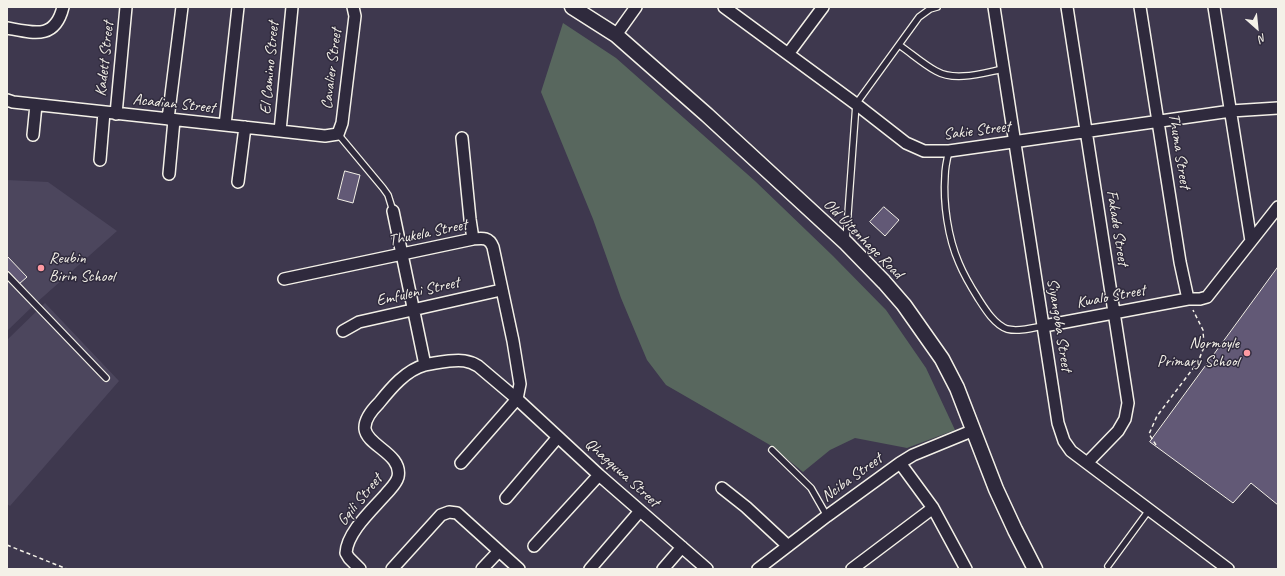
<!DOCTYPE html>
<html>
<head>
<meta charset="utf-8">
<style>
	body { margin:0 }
	#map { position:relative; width:1285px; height:576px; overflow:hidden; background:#3e384e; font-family:Caveat,sans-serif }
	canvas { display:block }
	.frame { position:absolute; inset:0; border:8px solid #f4f1e8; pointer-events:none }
	.north { position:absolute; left:1237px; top:8px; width:40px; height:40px; -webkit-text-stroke:3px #2f2a3d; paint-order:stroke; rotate:153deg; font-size:11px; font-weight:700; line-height:16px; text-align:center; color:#f4f1e8 }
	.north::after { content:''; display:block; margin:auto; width:14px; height:18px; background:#f4f1e8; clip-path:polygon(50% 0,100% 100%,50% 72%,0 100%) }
</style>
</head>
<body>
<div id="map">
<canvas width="1285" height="576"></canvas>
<div class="frame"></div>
<div class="north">N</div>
</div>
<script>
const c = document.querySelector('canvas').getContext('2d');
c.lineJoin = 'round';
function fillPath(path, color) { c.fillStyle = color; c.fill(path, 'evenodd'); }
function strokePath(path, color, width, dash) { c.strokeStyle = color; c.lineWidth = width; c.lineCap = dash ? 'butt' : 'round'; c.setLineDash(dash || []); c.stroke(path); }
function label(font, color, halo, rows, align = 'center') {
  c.font = font + ' Caveat,sans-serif'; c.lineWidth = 3; c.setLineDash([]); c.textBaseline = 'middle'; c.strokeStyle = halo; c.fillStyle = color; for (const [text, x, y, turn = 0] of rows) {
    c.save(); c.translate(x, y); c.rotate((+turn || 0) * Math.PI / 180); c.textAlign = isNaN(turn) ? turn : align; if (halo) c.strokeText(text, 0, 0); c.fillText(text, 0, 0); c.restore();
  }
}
fillPath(new Path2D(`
	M7 180 48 182 117 231 35 304 7 331Z
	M45 303 119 381 10 506 7 504V340Z`), '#4c465d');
fillPath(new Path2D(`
	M563 23 616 58 676 111 755 181 833 256 886 310 926 368 955 430 907 448 855 438 830 450 803 472 770 445 666 385 647 360 621 298 593 219 541 92Z`), '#58675e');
const building = new Path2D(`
	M345 171 360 175 353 203 338 199Z
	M884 207 899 220 885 236 870 222Z
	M7 256 27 277 19 284 7 271Z
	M1278 267V505L1251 483 1233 503 1150 442Z`);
fillPath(building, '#625976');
strokePath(building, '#f4f1e8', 1);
const service = new Path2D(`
	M899 45C911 53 923 64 936 71 955 82 983 73 1003 69
	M338 134 383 188 388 195 393 211
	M949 151C947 159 945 168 945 176 943 203 948 238 959 263 964 275 971 287 978 298 985 309 994 324 1007 329 1019 332 1032 328 1043 326
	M846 241 856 104 919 17 930 9 937 7
	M7 275 106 378
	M772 450 811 488 827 516
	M1108 566 1149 510`);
const minor = new Path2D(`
	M724 7 856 104 906 143 924 151H949L1231 111 1278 108
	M994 7 1058 423 1064 441 1071 451 1228 569
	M1067 7 1128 403 1125 419 1118 431 1087 463
	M1140 7 1180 262 1188 299
	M1214 7 1251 241
	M7 28C34 33 55 40 63 7
	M616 35 636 7
	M788 54 823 7
	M7 100 13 102 280 131 325 136 338 134 342 123 355 16 353 7
	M116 114 126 7
	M168 119 182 7
	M225 125 238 7
	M280 131 292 7
	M33 135 36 105
	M462 138 470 219 473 239
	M100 160 104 112
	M169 174 174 120
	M238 182 245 127
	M393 211 425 365
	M284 279 473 239C483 238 489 237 493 247L513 341 520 384 517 399 461 463
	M1044 326 1188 299H1200L1207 297 1278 207
	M343 331 359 322 501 290
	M900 463 933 508 966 569
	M722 488 746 507 788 546
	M506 498 558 437
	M534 546 599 475
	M360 569 349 558 346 553C347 532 373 509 386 494 391 488 396 484 398 477 403 454 367 446 365 429 364 419 373 409 379 403 391 388 406 370 425 365 433 363 441 362 449 361 461 360 468 360 478 366L517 399 599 475 707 569
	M392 569 441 515 449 512 457 513 519 569
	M482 569 499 551
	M590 569 640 511
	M663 569 682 547
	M758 569 827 516 900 463 913 455 974 430
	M852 569 933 508`);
const tertiary = new Path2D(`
	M572 7 616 35 707 115 846 243 884 282 904 305 942 359 957 388 996 489 1015 530 1035 569`);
strokePath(service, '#f4f1e8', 8);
strokePath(minor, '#f4f1e8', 14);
strokePath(tertiary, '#f4f1e8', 17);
strokePath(new Path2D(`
	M1156 445 1149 434 1157 416 1198 362 1204 347 1203 330 1193 310
	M7 545 67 569`), '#f4f1e8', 1.5, [4, 3]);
strokePath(service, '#2f2a3d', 5.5);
strokePath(minor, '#2f2a3d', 11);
strokePath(tertiary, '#2f2a3d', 14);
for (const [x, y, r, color] of [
	[41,268,4,"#ff9aa2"],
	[1247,353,4,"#ff9aa2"]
]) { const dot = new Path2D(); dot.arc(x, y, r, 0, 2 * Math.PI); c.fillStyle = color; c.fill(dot); strokePath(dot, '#2f2a3d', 1.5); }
label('16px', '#f4f1e8', '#2f2a3d', [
	["Kadett Street",105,59,-84],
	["El Camino Street",270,68,-85],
	["Cavalier Street",332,69,-83],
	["Acadian Street",174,104,6],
	["Sakie Street",977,131,-7],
	["Thuma Street",1179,151,81],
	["Fakade Street",1117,228,81],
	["Thukela Street",428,233,-12],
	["Old Uitenhage Road",863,239,45],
	["Emfuleni Street",418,292,-13],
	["Kwalo Street",1111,297,-11],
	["Siyangoba Street",1059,325,81],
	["Qhagquwa Street",622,473,42],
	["Nciba Street",852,478,-36],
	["Gqili Street",360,500,-51]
]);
label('16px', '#f4f1e8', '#2f2a3d', [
	["Reubin",49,259],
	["Birin School",49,277],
	["Normoyle",1239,344,"right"],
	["Primary School",1239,362,"right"]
], 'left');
</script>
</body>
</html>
